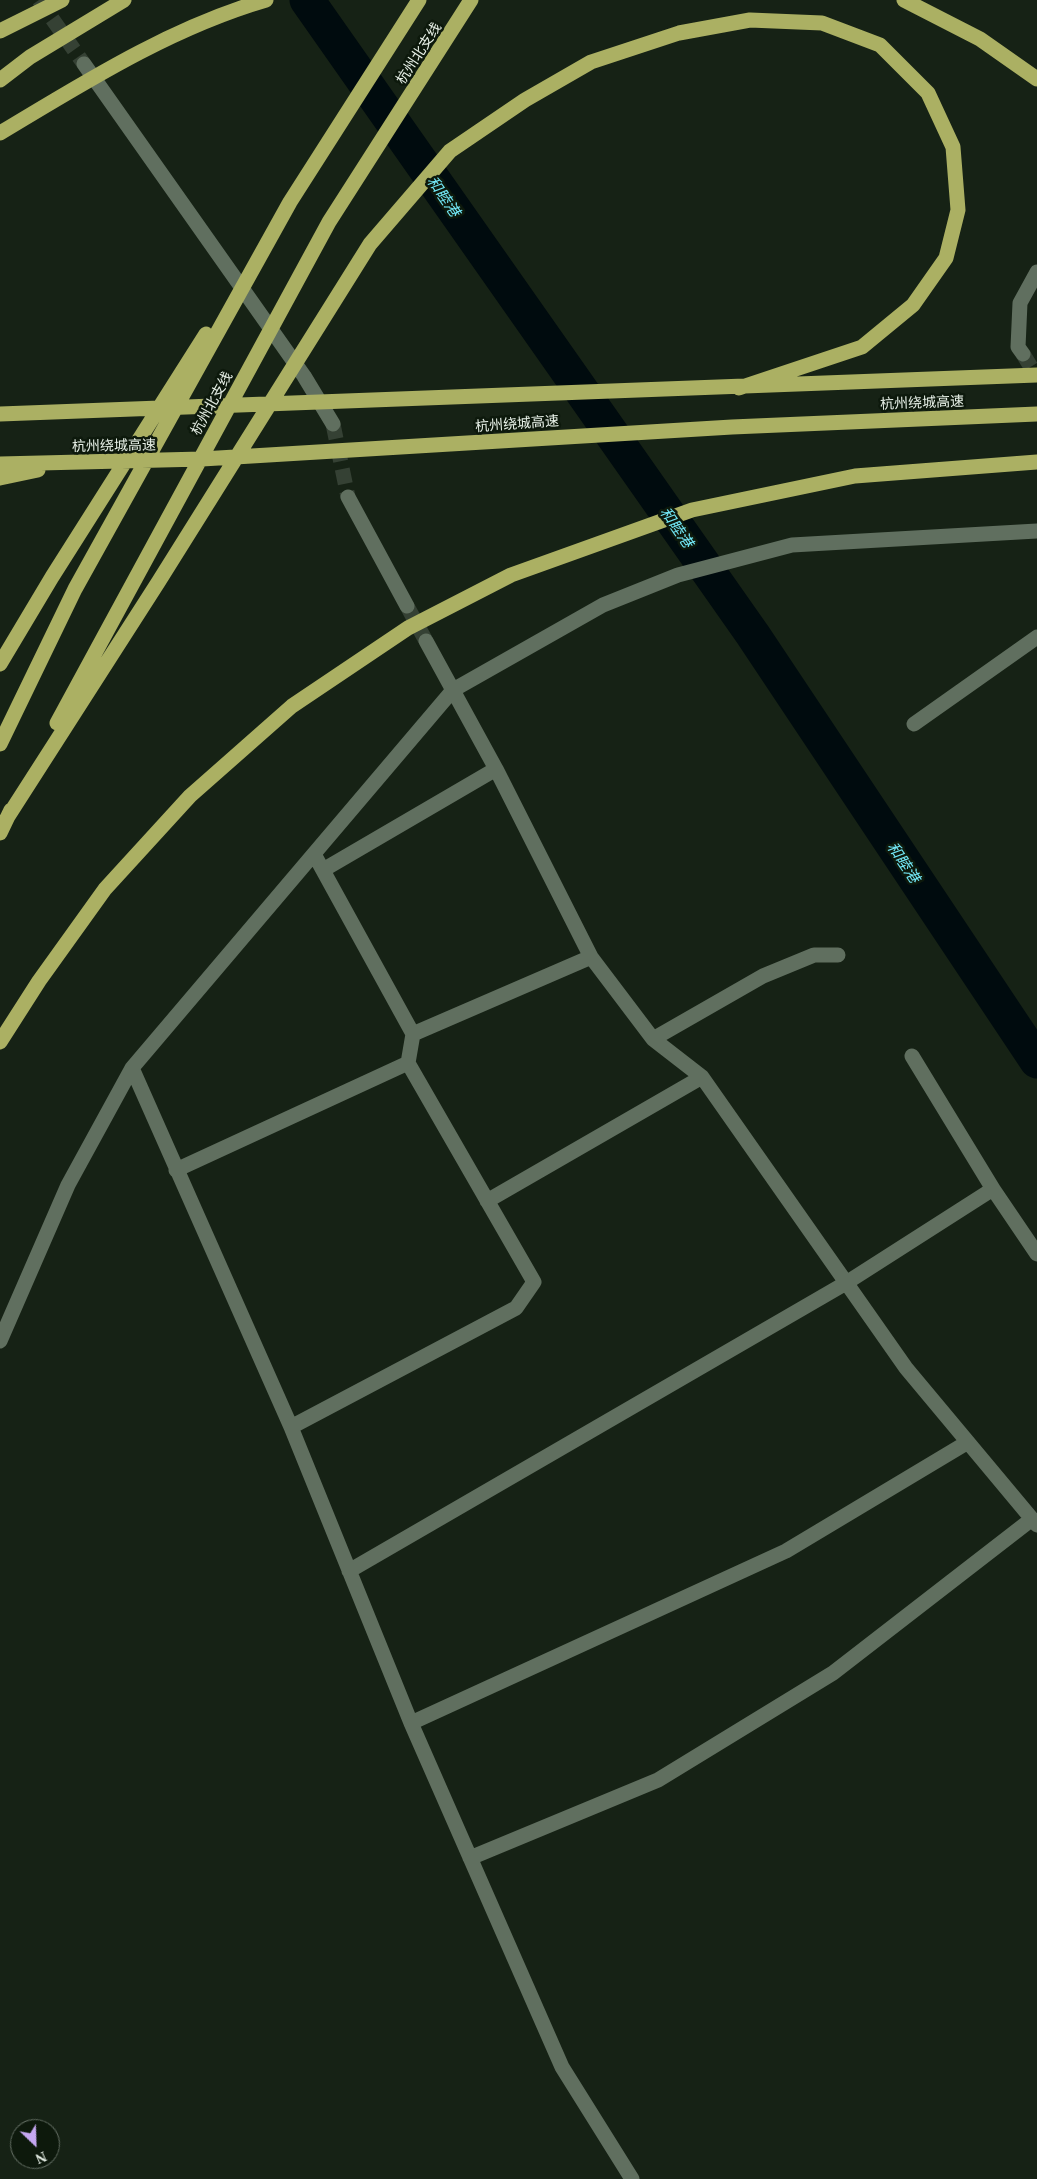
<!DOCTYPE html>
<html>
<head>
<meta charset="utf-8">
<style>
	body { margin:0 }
	#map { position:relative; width:1037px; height:2179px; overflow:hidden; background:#162215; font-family:Georgia,serif }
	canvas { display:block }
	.north { position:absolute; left:10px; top:2119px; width:50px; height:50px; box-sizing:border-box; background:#0d190c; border:1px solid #646f64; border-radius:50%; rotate:156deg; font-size:14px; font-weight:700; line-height:20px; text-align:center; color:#e7f0e7 }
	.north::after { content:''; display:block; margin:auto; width:18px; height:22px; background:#c5a7f1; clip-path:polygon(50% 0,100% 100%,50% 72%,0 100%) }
</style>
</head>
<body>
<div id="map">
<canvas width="1037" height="2179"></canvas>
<div class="north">N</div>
</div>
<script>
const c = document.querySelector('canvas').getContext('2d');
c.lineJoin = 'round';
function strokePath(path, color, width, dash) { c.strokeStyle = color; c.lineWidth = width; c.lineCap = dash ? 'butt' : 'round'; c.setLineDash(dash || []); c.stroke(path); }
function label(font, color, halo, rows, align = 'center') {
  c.font = font + ' Georgia,"Noto Sans SC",serif'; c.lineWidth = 5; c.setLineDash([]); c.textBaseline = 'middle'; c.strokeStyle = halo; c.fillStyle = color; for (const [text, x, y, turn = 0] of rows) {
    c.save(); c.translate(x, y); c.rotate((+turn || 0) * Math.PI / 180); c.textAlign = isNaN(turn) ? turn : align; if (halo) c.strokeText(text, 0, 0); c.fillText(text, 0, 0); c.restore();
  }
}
strokePath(new Path2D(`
	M307 0 753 635 1037 1061`), '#000b0e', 35);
strokePath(new Path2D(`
	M39 0 84 64
	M1023 354 1037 377
	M333 424 348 497
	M407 606 426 641`), '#354134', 15, [15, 8]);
strokePath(new Path2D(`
	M84 64 304 376 333 424
	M1023 354 1018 347 1020 303 1037 272
	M348 497 407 606
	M426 641 496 769 591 957 653 1039 702 1077 906 1368 1037 1525
	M914 724 1037 637
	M323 870 496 769
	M413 1034 591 957
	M653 1039 763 976 814 955H838
	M912 1056 993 1189
	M132 1068 291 1427 411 1723 562 2067 632 2179
	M176 1170 408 1063
	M487 1201 702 1077
	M0 1341 68 1185 132 1068 453 690 603 605 678 575 792 545 1037 531
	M291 1427 516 1308 534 1282 408 1063 413 1034 314 854
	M349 1571 846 1283 993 1189 1037 1254
	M411 1723 786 1551 968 1442
	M470 1858 658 1780 833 1673 1032 1519`), '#606f5f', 15);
strokePath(new Path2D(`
	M904 0 980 39 1037 79
	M0 31 62 0
	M0 80 30 57 124 0
	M0 133C85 82 170 28 266 0
	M0 414 1037 375
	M0 464 202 459 732 427 1037 414
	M0 478 38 470
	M0 664 52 577 206 334
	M57 723 329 222 471 0
	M0 744 75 589 290 202 419 0
	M7 818 159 581 370 244 450 151 525 100 591 62 679 33 750 20 822 23 880 45 928 93 953 147 958 210 946 258 913 305 862 347 739 388
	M0 833 11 810
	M0 1042 39 981 105 889 190 796 292 706 408 628 511 575 692 510 855 476 1037 462`), '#abb063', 15);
label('14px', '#e7f0e7', '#0d190c', [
	["杭州北支线",418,53,-57],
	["杭州绕城高速",922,402,-2],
	["杭州北支线",211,403,-61],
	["杭州绕城高速",517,423,-4],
	["杭州绕城高速",114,445,-1]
]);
label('italic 15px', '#73e9f8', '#0d190c', [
	["和睦港",444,196,55],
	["和睦港",677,527,55],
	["和睦港",904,862,56]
]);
</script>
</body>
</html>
